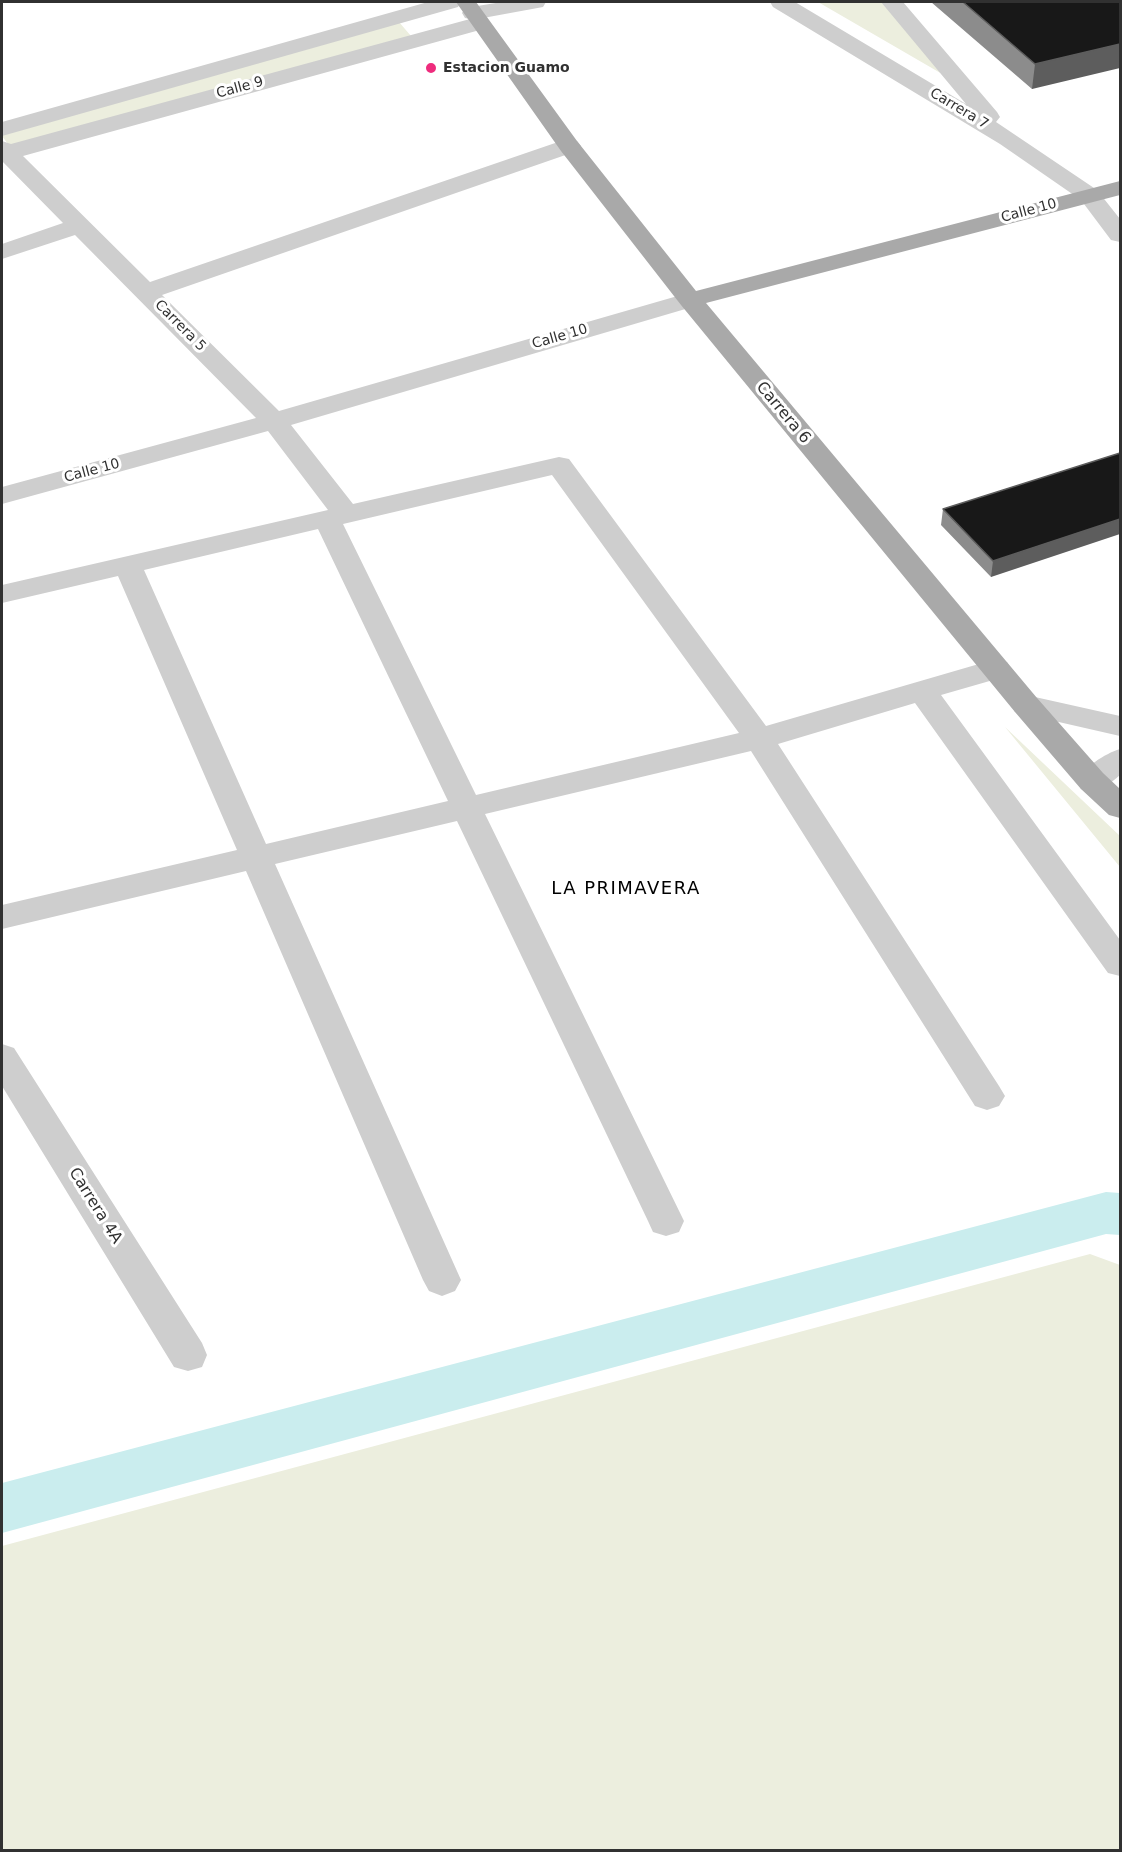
<!DOCTYPE html>
<html>
<head>
<meta charset="utf-8">
<style>
	body { margin:0 }
	#map { position:relative; width:1122px; height:1852px; overflow:hidden; background:#fff; font-family:"DejaVu Sans",sans-serif }
	canvas { display:block }
	.frame { position:absolute; inset:0; border:3px solid #313131; pointer-events:none }
</style>
</head>
<body>
<div id="map">
<canvas width="1122" height="1852"></canvas>
<div class="frame"></div>
</div>
<script>
const c = document.querySelector('canvas').getContext('2d');
c.lineJoin = 'round';
function fillPath(path, color) { c.fillStyle = color; c.fill(path, 'evenodd'); }
function strokePath(path, color, width, dash) { c.strokeStyle = color; c.lineWidth = width; c.lineCap = dash ? 'butt' : 'round'; c.setLineDash(dash || []); c.stroke(path); }
function label(font, color, halo, rows, align = 'center') {
  c.font = font + ' "DejaVu Sans",sans-serif'; c.lineWidth = 6; c.setLineDash([]); c.textBaseline = 'middle'; c.strokeStyle = halo; c.fillStyle = color; for (const [text, x, y, turn = 0] of rows) {
    c.save(); c.translate(x, y); c.rotate((+turn || 0) * Math.PI / 180); c.textAlign = isNaN(turn) ? turn : align; if (halo) c.strokeText(text, 0, 0); c.fillText(text, 0, 0); c.restore();
  }
}
fillPath(new Path2D(`
	M818 2H885L968 89Z
	M399 22 411 36 11 148 2 136V134Z
	M1005 727 1120 836V867Z
	M1090 1254 1120 1265V1850H2V1546Z`), '#eceede');
fillPath(new Path2D(`
	M1106 1192 1120 1193V1235L1106 1234 2 1533V1483Z`), '#caedee');
fillPath(new Path2D(`
	M428 2H461L458 7 2 136V122Z
	M502 2H546L543 7 483 18 490 23 487 28 23 156 150 282 561 141 569 139 577 141 581 146 577 151 162 295 279 411 681 295 690 292 699 295 703 300 699 305 291 425 353 504 559 457 569 459 766 726 996 659 1007 662 1011 669 1007 676 941 695 1120 940V976L1108 973 915 703 778 744 999 1086 1005 1096 999 1106 987 1110 975 1106 751 751 485 814 684 1221 679 1232 666 1236 653 1232 648 1221 457 821 275 864 461 1280 455 1291 442 1296 429 1291 423 1280 246 871 2 929V905L237 850 118 576 2 603V585L328 510 268 431 2 504V487L256 418 75 235 2 259V244L63 223 2 161V141L11 144 470 19 465 18 462 13 465 8ZM552 475 739 733 476 795 343 524ZM318 529 448 801 266 844 144 570Z
	M770 2H795L966 104 881 2H903L997 112 1000 117 996 122 1097 190 1120 219V242L1111 240 1081 200 1000 144 773 7Z
	M1026 695 1120 716V736L1015 712 1011 705 1015 698Z
	M1120 749V775C1107 786 1099 794 1081 789L1076 781C1085 767 1104 754 1120 749Z
	M2 1044 14 1048 202 1343 207 1355 202 1367 188 1371 174 1367 2 1086Z`), '#cecece');
fillPath(new Path2D(`
	M456 2H476L577 141 696 291 1120 181V195L706 303 1037 698 1103 773 1120 789V818L1109 815 1081 789 1015 712 681 305 561 151Z`), '#a9a9a9');
fillPath(new Path2D(`
	M931 2H1120L1032 89Z
	M1120 453 991 577 941 525 943 509Z`), '#8c8c8c');
fillPath(new Path2D(`
	M1120 44V68L1032 89 1035 64Z
	M1120 519V534L991 577 993 561Z`), '#5d5d5d');
const building = new Path2D(`
	M963 2H1120V44L1035 64Z
	M1120 453V519L993 561 943 509Z`);
fillPath(building, '#181818');
strokePath(building, '#5d5d5d', 1.5);
for (const [x, y, r, color] of [
	[431,68,6,"#ee2c7d"]
]) { const dot = new Path2D(); dot.arc(x, y, r, 0, 2 * Math.PI); c.fillStyle = color; c.fill(dot); strokePath(dot, '#fff', 2); }
label('bold 14px', '#313131', '#fff', [
	["Estacion Guamo",443,68]
], 'left');
label('14px', '#313131', '#fff', [
	["Calle 9",240,88,-15],
	["Carrera 7",959,109,31],
	["Calle 10",1029,211,-15],
	["Carrera 5",180,326,45],
	["Calle 10",560,337,-16],
	["Calle 10",92,471,-15]
]);
label('16px', '#313131', '#fff', [
	["Carrera 6",783,413,50],
	["Carrera 4A",95,1206,58]
]);
c.letterSpacing = '1.5px';
label('18px', '#000', '#fff', [
	["LA PRIMAVERA",626,889]
]);
c.letterSpacing = '0px';
</script>
</body>
</html>
